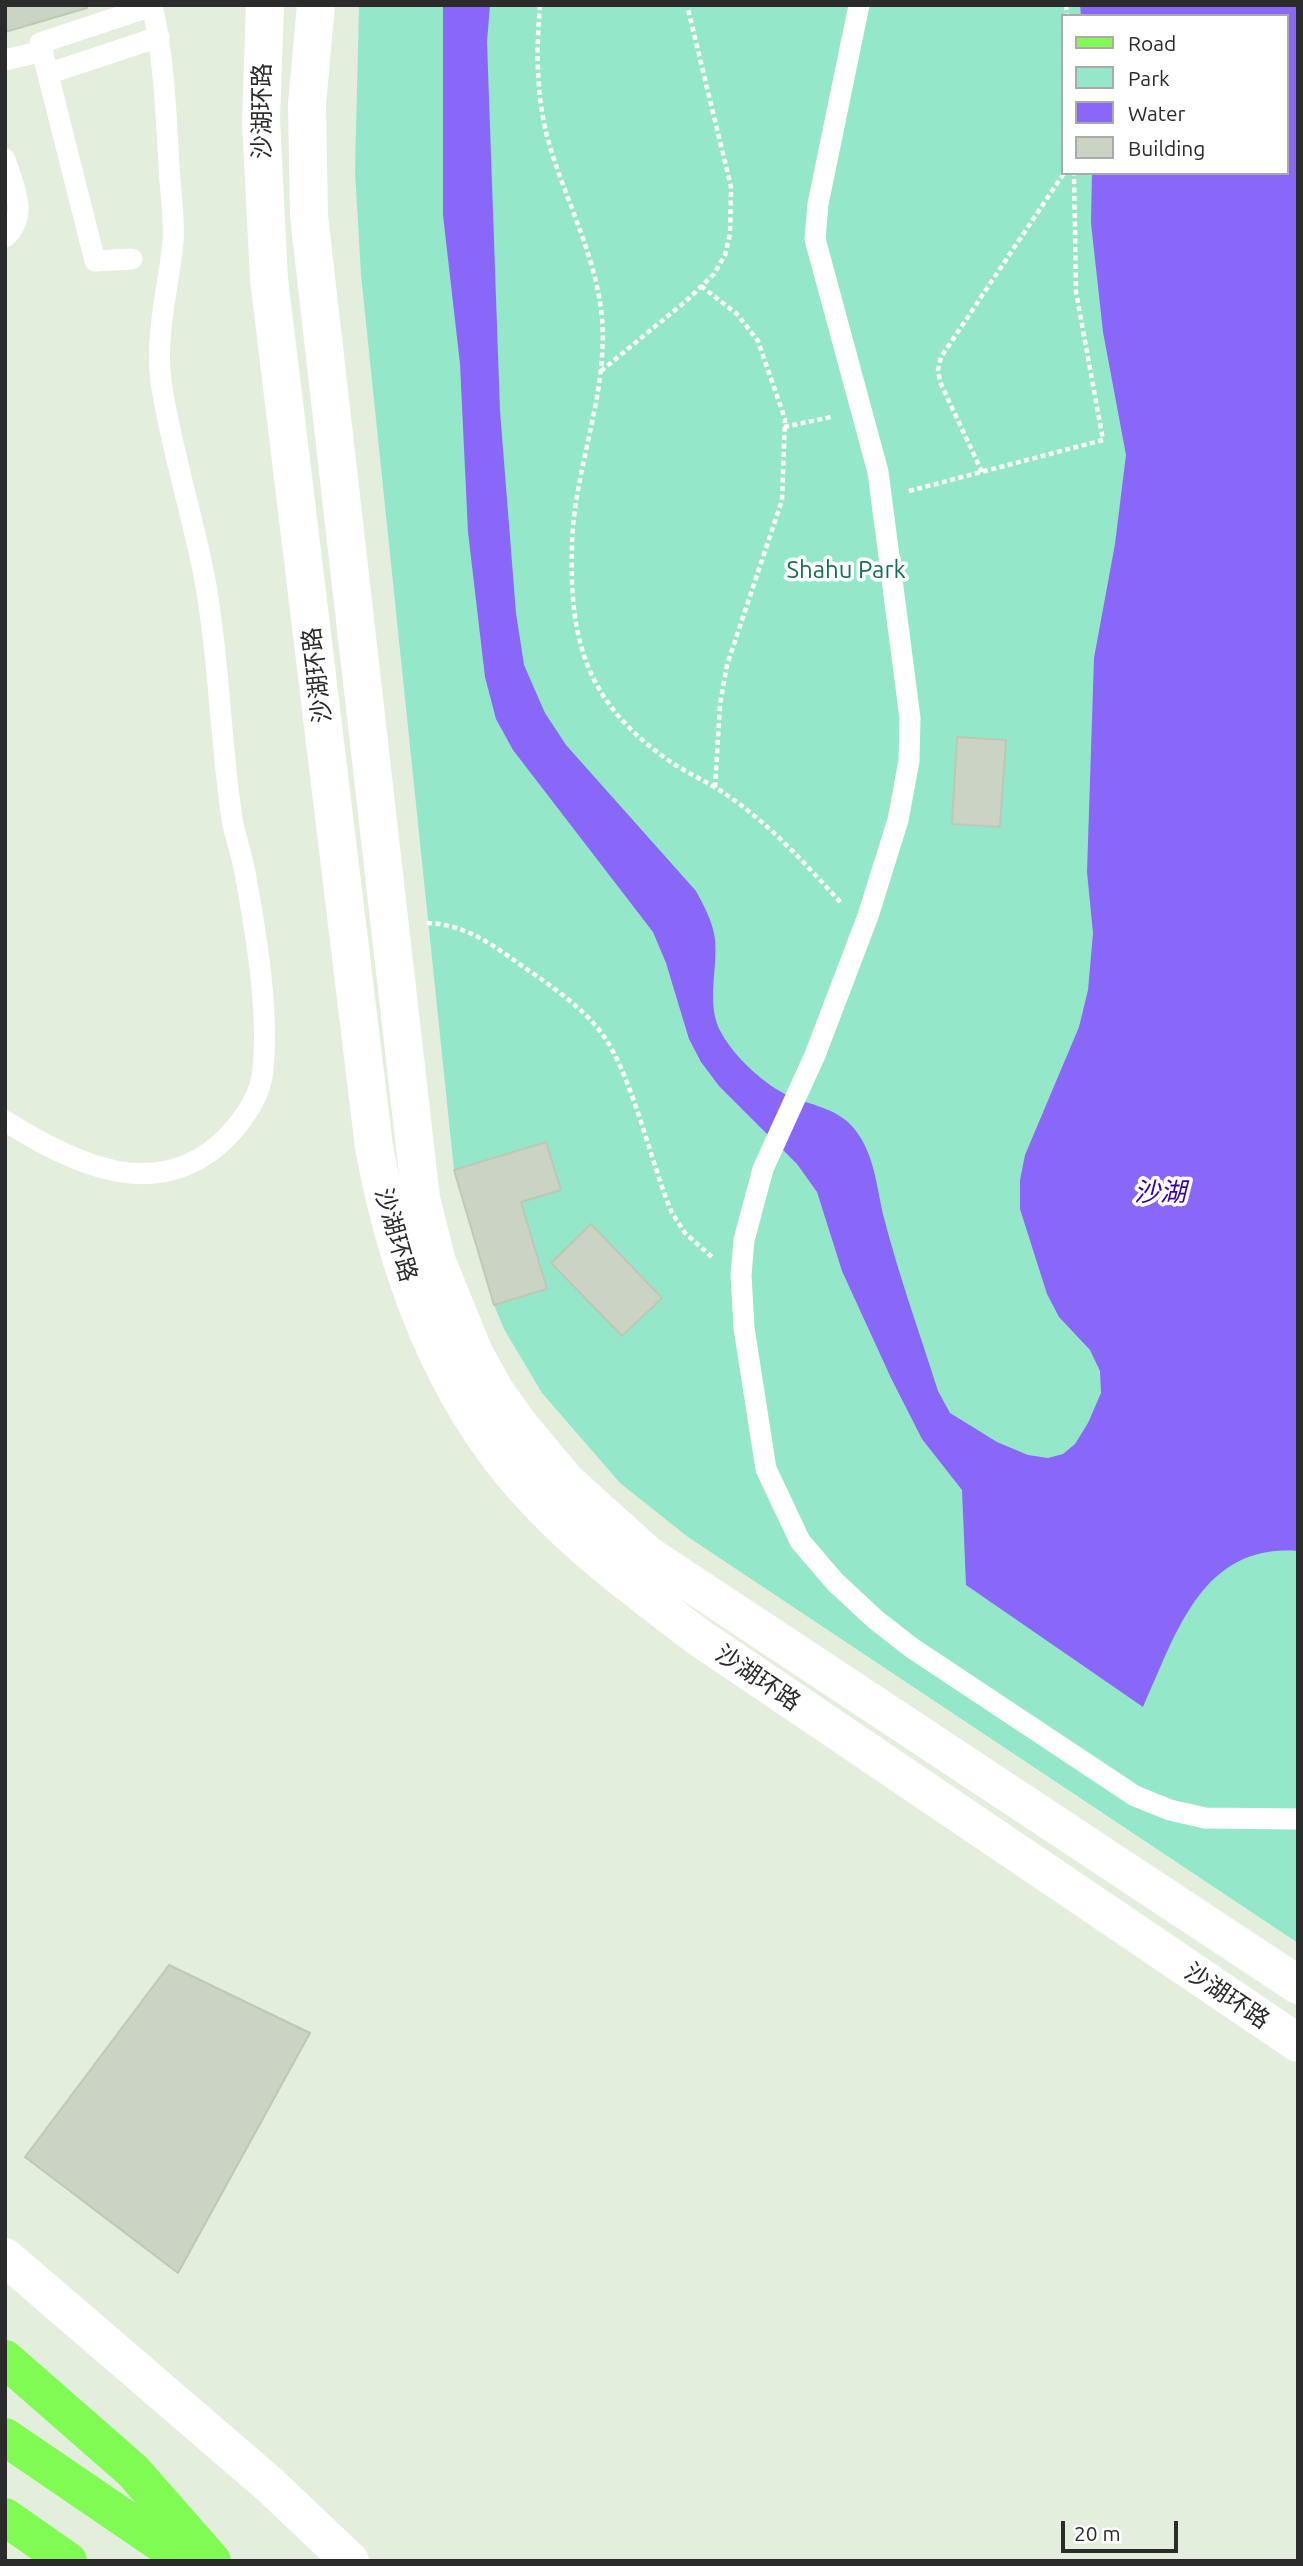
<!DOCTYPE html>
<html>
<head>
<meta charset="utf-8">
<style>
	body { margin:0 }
	#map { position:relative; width:1303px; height:2566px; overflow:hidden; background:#e4eedc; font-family:Ubuntu,sans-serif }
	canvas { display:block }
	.frame { position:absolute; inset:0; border:7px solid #2b2b2b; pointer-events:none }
	.legend { position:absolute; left:1061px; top:14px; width:228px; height:161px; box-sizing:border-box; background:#fff; border:2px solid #aaa; margin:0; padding:9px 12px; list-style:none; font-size:21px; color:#2b2b2b }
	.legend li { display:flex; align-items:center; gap:14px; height:35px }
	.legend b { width:35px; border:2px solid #aaa }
	.scale { position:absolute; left:1061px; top:2521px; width:117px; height:32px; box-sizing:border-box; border:4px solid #2b2b2b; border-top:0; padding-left:9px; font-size:21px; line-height:24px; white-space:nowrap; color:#2b2b2b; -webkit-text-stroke:5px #fff; paint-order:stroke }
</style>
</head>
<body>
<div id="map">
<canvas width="1303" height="2566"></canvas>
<div class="frame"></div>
<ul class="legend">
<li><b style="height:9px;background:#7ffb53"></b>Road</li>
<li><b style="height:19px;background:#94e8c9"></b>Park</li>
<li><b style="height:19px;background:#8967f8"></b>Water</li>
<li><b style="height:19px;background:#cad3c4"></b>Building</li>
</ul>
<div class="scale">20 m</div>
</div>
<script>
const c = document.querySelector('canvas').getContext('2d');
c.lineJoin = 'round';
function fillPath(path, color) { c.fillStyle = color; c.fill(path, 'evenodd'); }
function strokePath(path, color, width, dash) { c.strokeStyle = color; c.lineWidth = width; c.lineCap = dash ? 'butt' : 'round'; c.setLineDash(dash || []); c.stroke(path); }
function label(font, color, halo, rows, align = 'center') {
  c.font = font + ' Ubuntu,"Noto Sans SC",sans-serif'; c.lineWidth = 7; c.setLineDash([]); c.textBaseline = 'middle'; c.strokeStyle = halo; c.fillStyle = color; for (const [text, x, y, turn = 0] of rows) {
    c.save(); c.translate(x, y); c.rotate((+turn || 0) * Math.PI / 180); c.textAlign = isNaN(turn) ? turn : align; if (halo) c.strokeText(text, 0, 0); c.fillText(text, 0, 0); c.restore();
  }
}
fillPath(new Path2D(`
	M359 5H1298V1943L688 1537 620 1483 542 1393 504 1329 494 1305 454 1170 361 275 355 171ZM1063 16H1287V173H1063Z`), '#94e8c9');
fillPath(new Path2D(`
	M443 5H490L487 42 500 411 516 613 524 665 545 713 566 745 696 891C704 906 713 922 715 940 718 970 705 1006 722 1034 734 1056 761 1081 783 1093 804 1104 832 1106 850 1124 875 1150 876 1186 884 1218 899 1276 920 1334 938 1391L950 1413 997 1442 1028 1455 1048 1458 1063 1454 1075 1444 1088 1423 1101 1393 1100 1371 1090 1350 1059 1317 1047 1294 1020 1209V1180L1025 1155 1079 1027 1088 990 1093 933 1087 872 1094 658 1115 544 1126 455 1103 332 1091 223 1092 173H1287V16H1081L1080 5H1298V1551C1201 1543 1176 1635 1143 1707L966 1585 962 1490 922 1439 891 1378 842 1271 817 1192 797 1164 719 1086 701 1062 689 1039 666 963 653 932 513 750 496 719 485 677 468 532 460 364 443 215Z`), '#8967f8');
const building = new Path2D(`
	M5 5H86L87 8 5 32Z
	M957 737 1006 740 1000 827 952 824Z
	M546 1142 561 1190 521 1202 547 1289 494 1305 454 1170Z
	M591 1224 662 1298 622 1336 551 1263Z
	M169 1965 310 2033 178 2273 25 2157Z`);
fillPath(building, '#cad3c4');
strokePath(building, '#bdc9b5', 2);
strokePath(new Path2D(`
	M540 5C536 53 536 100 550 147 567 203 597 259 602 319 608 395 574 469 572 544 569 641 586 702 668 760 688 774 711 783 731 798 774 828 807 866 842 904
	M1066 5 1067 16
	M701 286 737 314 758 341 785 419 782 500 727 665 720 704 715 788
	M601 371 686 301 714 274 725 255 730 234 731 187 687 5
	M784 427 831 417
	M982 472 940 382 938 370 941 357 1064 173
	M909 491 1103 440 1076 292 1074 173
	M427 923C463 924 490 943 518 963 545 982 579 1004 600 1031 632 1072 650 1162 672 1213L685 1233 712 1257`), '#fff', 4.5, [5, 3.5]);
strokePath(new Path2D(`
	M859 5 818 204 815 239 878 472 910 718 909 761 898 820 868 916 815 1055 763 1169 744 1240 741 1275 744 1328 766 1469 800 1541 835 1582 876 1620 912 1648 1135 1796 1170 1810 1205 1818 1298 1819
	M5 60 43 51
	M50 73 159 37
	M5 159C13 186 30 215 5 237
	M132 259 95 261 40 43 152 6
	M5 1121C75 1165 160 1206 228 1136 245 1118 261 1095 263 1069 269 1009 256 933 245 873 242 855 235 837 232 819 220 738 219 655 204 575 191 510 171 447 161 382 155 336 168 289 173 243 175 218 170 191 169 166 166 112 164 58 152 5`), '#fff', 21);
strokePath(new Path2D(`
	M265 5 261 120 269 279 374 1147C398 1277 445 1406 539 1503 586 1553 642 1594 697 1636L1298 2043
	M316 5 307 104 309 216 421 1199 437 1262 474 1353 495 1391 520 1426 566 1481 648 1555 1298 1985`), '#fff', 38);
strokePath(new Path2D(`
	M5 2257 270 2485 350 2561`), '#fff', 38);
strokePath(new Path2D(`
	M5 2359 133 2471 212 2561
	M5 2437 187 2561
	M5 2517 68 2561`), '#7ffb53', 38);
label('24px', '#2b2b2b', '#fff', [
	["沙湖环路",262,111,-90],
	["沙湖环路",317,675,-97],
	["沙湖环路",396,1235,74],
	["沙湖环路",758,1678,34],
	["沙湖环路",1227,1996,34]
]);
label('24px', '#156e59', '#fff', [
	["Shahu Park",846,570]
]);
label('italic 26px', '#3703a6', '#fff', [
	["沙湖",1160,1192]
]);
</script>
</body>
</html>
